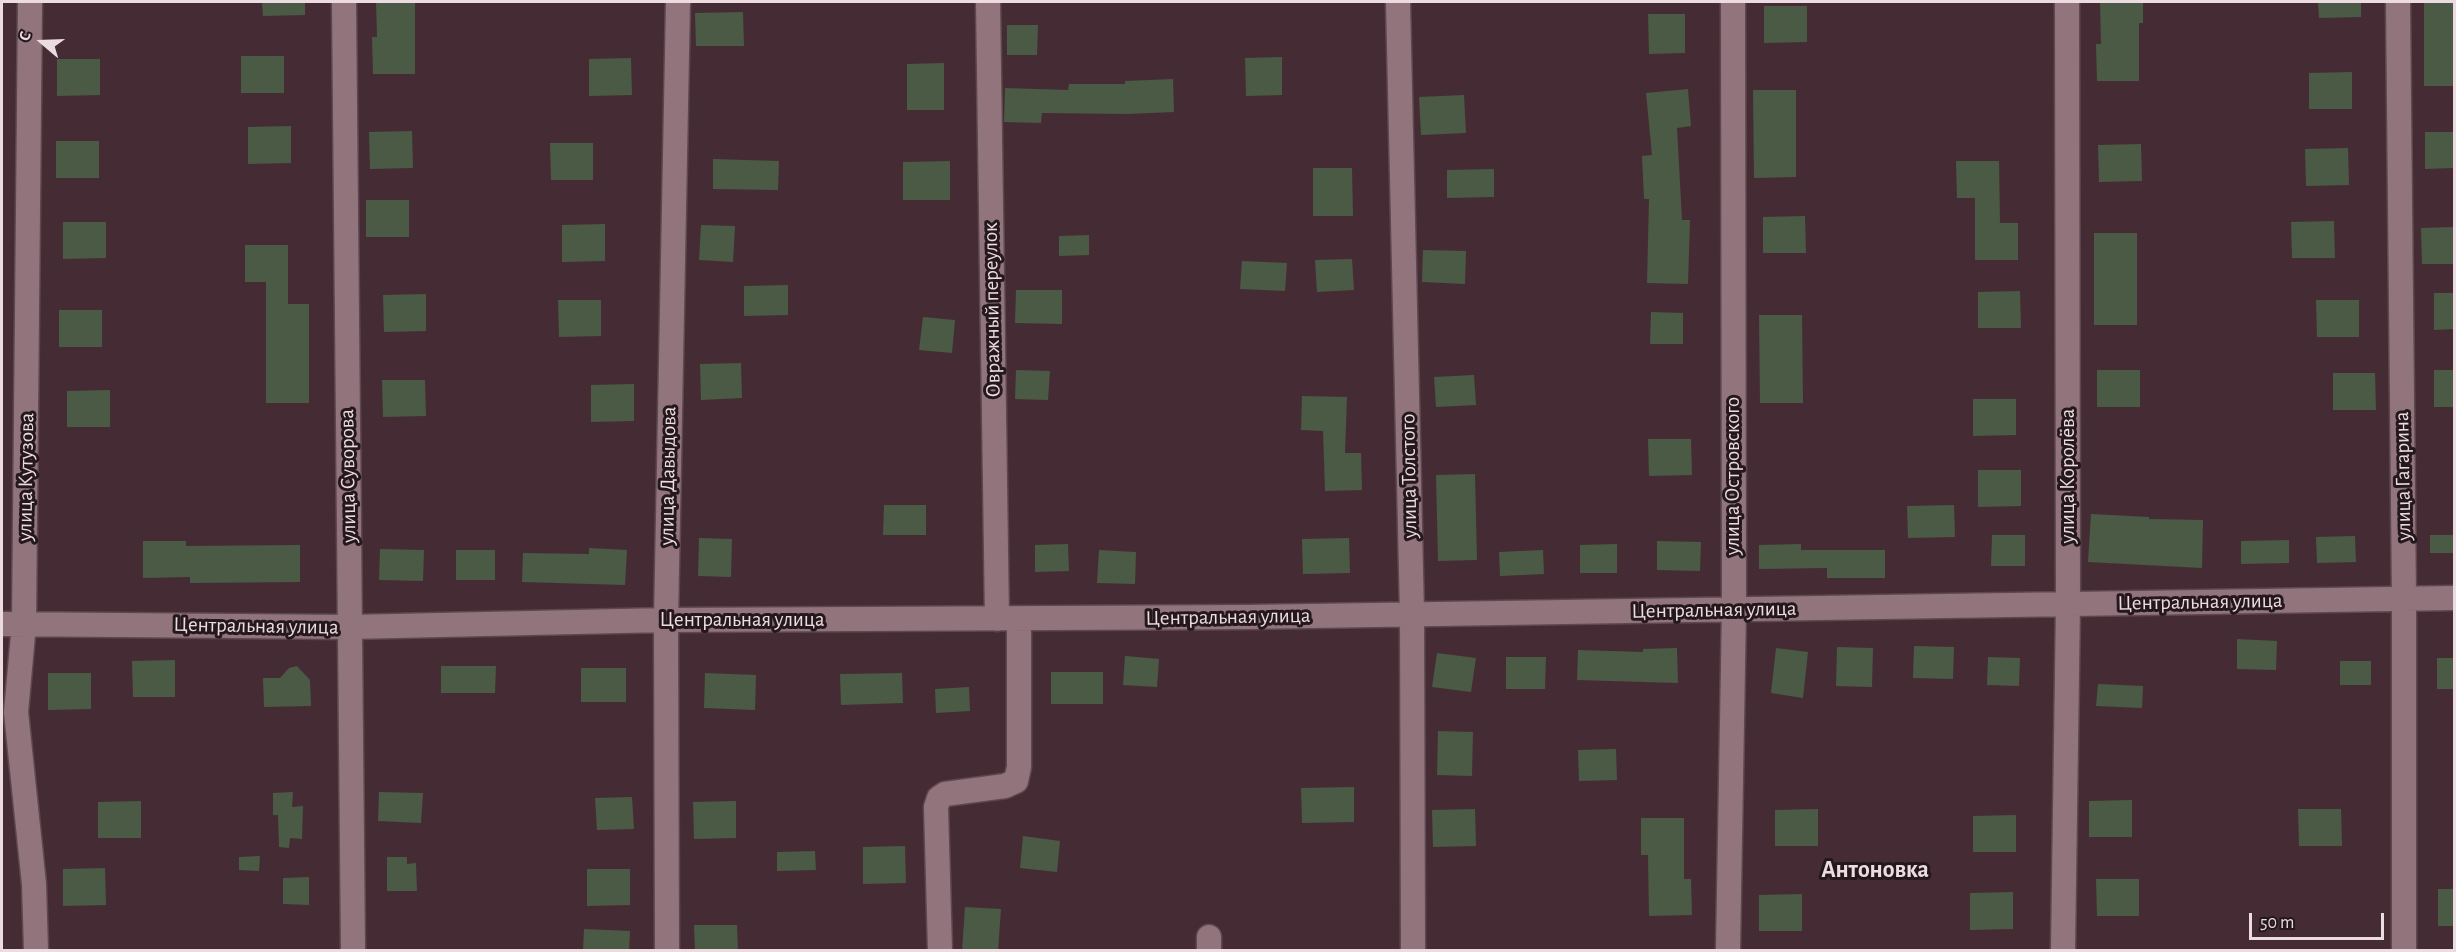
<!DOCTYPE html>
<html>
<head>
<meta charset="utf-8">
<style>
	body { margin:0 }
	#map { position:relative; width:2456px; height:952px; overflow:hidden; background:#452c34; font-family:"Alegreya Sans",sans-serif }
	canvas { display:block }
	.frame { position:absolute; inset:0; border:3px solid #ecdbe0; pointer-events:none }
	.north { position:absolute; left:12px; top:12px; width:60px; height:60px; -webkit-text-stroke:4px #24181c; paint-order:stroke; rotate:289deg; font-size:16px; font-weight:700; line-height:24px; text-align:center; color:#ecdbe0 }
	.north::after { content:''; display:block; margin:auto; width:21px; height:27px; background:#ecdbe0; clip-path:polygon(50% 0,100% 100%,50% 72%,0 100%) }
	.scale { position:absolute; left:2249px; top:913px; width:135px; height:27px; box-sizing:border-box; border:3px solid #ecdbe0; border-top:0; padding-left:8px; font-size:18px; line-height:21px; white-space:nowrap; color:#ecdbe0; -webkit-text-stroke:4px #24181c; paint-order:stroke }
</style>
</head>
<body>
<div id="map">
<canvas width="2456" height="952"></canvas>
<div class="frame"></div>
<div class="north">С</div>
<div class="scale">50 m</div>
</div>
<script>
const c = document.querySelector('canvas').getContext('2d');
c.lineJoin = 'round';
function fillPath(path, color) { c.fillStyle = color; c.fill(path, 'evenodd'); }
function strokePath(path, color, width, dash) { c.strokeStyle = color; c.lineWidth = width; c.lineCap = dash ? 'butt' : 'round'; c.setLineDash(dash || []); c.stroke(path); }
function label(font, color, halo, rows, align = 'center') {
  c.font = font + ' "Alegreya Sans",sans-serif'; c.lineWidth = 6; c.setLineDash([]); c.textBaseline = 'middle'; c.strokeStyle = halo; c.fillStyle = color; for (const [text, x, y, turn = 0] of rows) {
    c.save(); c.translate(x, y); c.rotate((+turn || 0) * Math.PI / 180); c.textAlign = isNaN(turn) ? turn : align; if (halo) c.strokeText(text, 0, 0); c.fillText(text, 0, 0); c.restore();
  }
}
fillPath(new Path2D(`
	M262 2H305V15L263 16Z
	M376 2H415V74H373L372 37H377Z
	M2100 2H2143V23H2139V81H2097L2096 44H2101Z
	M2318 2H2361V17L2319 18Z
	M2424 2H2454V86H2424Z
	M1764 6H1807V42L1764 43Z
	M743 12 744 46H696L695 13Z
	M1648 14H1685V53L1649 54Z
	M1007 25H1038L1037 55H1007Z
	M241 56H284V93H241Z
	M1282 57V95L1246 96 1245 58Z
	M631 58 632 95 589 96V59Z
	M57 59H100V95L57 96Z
	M944 63V110H907V64Z
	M2352 72V109H2309V73Z
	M1173 79 1174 112 1127 114 1042 113 1041 123 1004 122 1005 88 1068 90 1069 84H1125V81Z
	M1688 89 1691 126 1677 128 1682 220H1690L1688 284 1647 283 1649 199H1644L1642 156 1652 155 1646 93Z
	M1753 90H1796V177L1754 178Z
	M1464 95 1466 133 1421 135 1419 97Z
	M291 126V163L248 164V127Z
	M412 131 413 168 370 169 369 132Z
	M2425 132H2454V168L2425 169Z
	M56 141H99V178H56Z
	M550 143H593V180H551Z
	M2141 144 2142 181 2099 182 2098 145Z
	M2348 148 2349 185 2306 186 2305 149Z
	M713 159 779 161 778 190 713 189Z
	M950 161V200H903V162Z
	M1956 161H1999L2000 223H2018V260H1975V198H1957Z
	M1313 168H1352L1353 216H1313Z
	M1494 169V197L1447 198V170Z
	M366 200H409V237H366Z
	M1805 216 1806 253H1763V217Z
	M2334 221 2335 258H2292L2291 222Z
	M63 222H106V258L63 259Z
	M605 224V261L562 262V225Z
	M701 225 735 226 733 262 699 260Z
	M2454 227V264H2422L2421 228Z
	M2094 233H2137V325H2094Z
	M1089 235V255L1059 256V236Z
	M245 245H288V304H309V403H266V282H245Z
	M1423 250 1466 251 1465 284 1422 282Z
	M1352 259 1354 290 1317 292 1315 260Z
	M1242 261 1287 263 1285 291 1240 289Z
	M788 285V315L744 316V286Z
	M1016 290H1062V324L1015 323Z
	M2020 291 2021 328H1978V292Z
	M2434 293H2454V329L2434 330Z
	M426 294V331L384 332 383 295Z
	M558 300H601V336L559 337Z
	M2316 300H2359V337H2317Z
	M59 310H102V347H59Z
	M1651 312 1683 313V344H1650Z
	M1759 315H1802L1803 403H1760Z
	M923 317 955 320 952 353 919 350Z
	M741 363 742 398 701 400 700 364Z
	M1016 370 1050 371 1048 400 1015 399Z
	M2097 370H2140V407H2097Z
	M2434 370H2454V407H2434Z
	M2333 373H2375L2376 410H2333Z
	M1474 375 1476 405 1436 407 1434 377Z
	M382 380H425L426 416 383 417Z
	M634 384V421L591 422V385Z
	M110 390V427H67V391Z
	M1302 396 1347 397 1345 453H1361L1362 490 1325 491 1323 431 1301 430Z
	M1973 399H2016V435L1973 436Z
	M1648 439H1691L1692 475 1649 476Z
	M1978 470H2021V506L1978 507Z
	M1475 474 1477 560 1438 561 1436 475Z
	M884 505H926V535H883Z
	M1954 505 1955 537 1908 538 1907 506Z
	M2091 514 2149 517V519L2203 520 2202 568 2088 562Z
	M1992 535H2025V566H1991Z
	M2430 535H2454V553H2430Z
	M2355 536 2356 562 2317 563 2316 537Z
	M699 538 732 539 731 577 698 576Z
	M1349 538 1350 573 1303 574 1302 539Z
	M2289 540V563L2241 564V541Z
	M143 541H186V546L300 545V582L190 583V577L143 578Z
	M1657 541 1701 542 1700 571 1657 570Z
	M1068 544 1069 571 1035 572V545Z
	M1617 544V573H1580V545Z
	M1801 544V550H1885V578H1827V568L1759 569V545Z
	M589 548 627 550 625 585 522 582 523 553 589 554Z
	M380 549 424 550 423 581 379 580Z
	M456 550H495V580H456Z
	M1099 550 1136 552 1135 584 1097 583Z
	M1543 550 1544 574 1500 576 1499 552Z
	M2237 639 2277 641 2276 670 2237 669Z
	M1914 646 1954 647 1953 679 1913 678Z
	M1837 647 1873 648 1872 687 1836 686Z
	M1677 648 1678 683 1577 680 1578 650 1643 652V649Z
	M1776 648 1808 652 1803 698 1771 693Z
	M1437 653 1476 658 1471 692 1432 687Z
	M1125 656 1159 659 1157 687 1123 685Z
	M1506 657H1546L1545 689H1506Z
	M1988 657 2020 658 2019 686 1987 685Z
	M2437 658H2454V689H2437Z
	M175 660V697H133L132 661Z
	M2340 661H2371V685H2340Z
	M297 666 310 680 311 706 264 707 263 678H280L289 668Z
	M441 666H496L495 693H441Z
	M581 668H626V702H581Z
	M1051 672H1103V704H1051Z
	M48 673H91V709L48 710Z
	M705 673 756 675 755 710 704 708Z
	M902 673 903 703 841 705 840 674Z
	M2098 684 2143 686 2142 708 2096 706Z
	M969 687 970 711 936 713 935 689Z
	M1438 731 1473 732 1472 776 1437 775Z
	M1616 749 1617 780 1579 781 1578 750Z
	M1354 787V822L1302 823 1301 788Z
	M293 792 292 807 303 806 302 839 290 838 289 848 279 847 278 815H273V793Z
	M379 792 423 793 421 823 378 821Z
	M632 797 634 829 597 830 595 798Z
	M2132 800V837H2089V801Z
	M141 801V838H98V802Z
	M736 801V838L694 839 693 802Z
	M1475 809 1476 846 1433 847 1432 810Z
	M1818 809V846H1775V810Z
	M2298 809H2341L2342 846H2299Z
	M2016 815V852H1973V816Z
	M1641 818H1684V879H1691L1692 915 1649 916 1648 855H1641Z
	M1023 836 1060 841 1057 872 1020 868Z
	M905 846 906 883 863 884V847Z
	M815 851 816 870 777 871V852Z
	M260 856 259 871 239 870V857Z
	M387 857H407V864L416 863 417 891H387Z
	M105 868 106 905 63 906V869Z
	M587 869H630V905L587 906Z
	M309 877V905L283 904V878Z
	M2096 879H2139V916H2097Z
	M2438 889H2454V926H2438Z
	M2013 892V929L1970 930V893Z
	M1802 894V931H1759V895Z
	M965 907 1001 909 998 951H962Z
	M694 925H737L738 951H695Z
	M584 929 630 931 629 951H583Z`), '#4a5a45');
const minor = new Path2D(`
	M30 2 24 624 16 712 34 884 36 950
	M344 2 353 950
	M988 2 997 619
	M1398 2 1412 614 1413 950
	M2398 2 2404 599V950
	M2 624 350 627 666 620 1247 617 2454 598
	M1209 937V950
	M667 950 666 620 678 2
	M940 950 936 807 939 798 945 794 1005 786 1016 781 1019 767V619
	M1728 950 1734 609 1733 2
	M2063 950 2068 604 2067 2`);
strokePath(minor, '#5d484f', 27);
strokePath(minor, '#92747d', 24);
label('21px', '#ecdbe0', '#24181c', [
	["Овражный переулок",992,310,-91],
	["улица Суворова",348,476,-91],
	["улица Давыдова",668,476,-89],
	["улица Толстого",1409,476,-91],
	["улица Островского",1733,476,-90],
	["улица Королёва",2068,476,-90],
	["улица Гагарина",2403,476,-91],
	["улица Кутузова",26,477,-89],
	["Центральная улица",2200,602,-1],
	["Центральная улица",1714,610,-1],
	["Центральная улица",1228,617,-1],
	["Центральная улица",742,620],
	["Центральная улица",256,626,1]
]);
label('bold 24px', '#ecdbe0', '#24181c', [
	["Антоновка",1875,870]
]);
</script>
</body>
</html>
